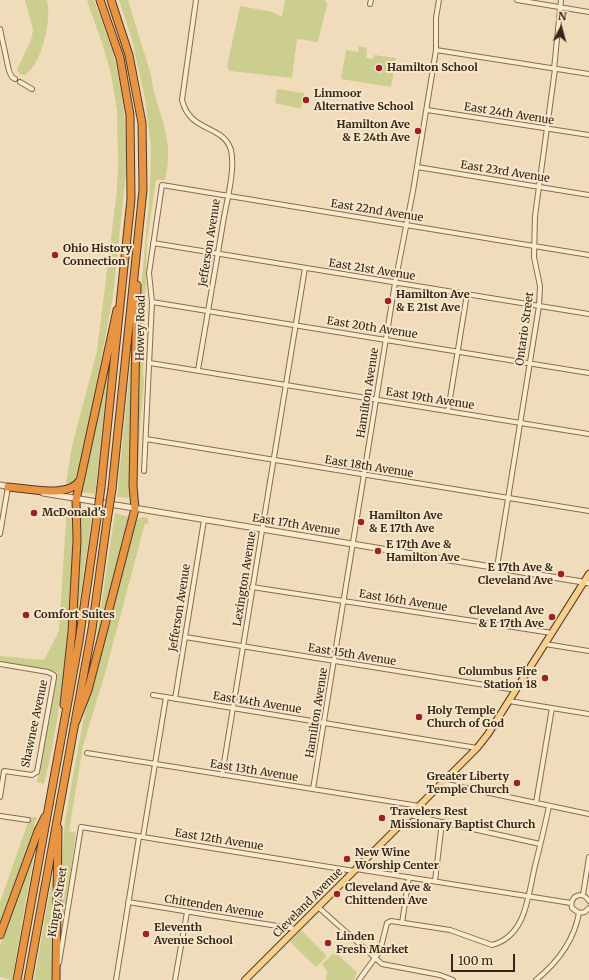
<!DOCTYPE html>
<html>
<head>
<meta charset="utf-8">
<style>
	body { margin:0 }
	#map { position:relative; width:589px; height:980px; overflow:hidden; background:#f0dcba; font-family:Merriweather,serif }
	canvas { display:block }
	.north { position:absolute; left:541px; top:8px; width:40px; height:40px; -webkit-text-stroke:3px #f7e7ca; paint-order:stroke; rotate:6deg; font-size:11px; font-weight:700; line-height:16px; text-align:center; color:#35251a }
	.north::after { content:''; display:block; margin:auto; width:14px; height:18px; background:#35251a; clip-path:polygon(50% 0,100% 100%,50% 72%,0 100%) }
	.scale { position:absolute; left:451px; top:954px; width:64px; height:18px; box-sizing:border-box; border:2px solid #35251a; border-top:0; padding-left:5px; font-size:12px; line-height:14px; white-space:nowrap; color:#35251a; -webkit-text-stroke:3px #f7e7ca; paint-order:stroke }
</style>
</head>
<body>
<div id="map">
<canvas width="589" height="980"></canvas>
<div class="north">N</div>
<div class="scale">100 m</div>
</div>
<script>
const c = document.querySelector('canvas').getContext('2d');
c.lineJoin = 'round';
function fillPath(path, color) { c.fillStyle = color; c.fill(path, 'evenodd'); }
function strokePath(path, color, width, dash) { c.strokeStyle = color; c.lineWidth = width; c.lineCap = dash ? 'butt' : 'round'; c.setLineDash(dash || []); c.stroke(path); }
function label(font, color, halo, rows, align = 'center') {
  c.font = font + ' Merriweather,serif'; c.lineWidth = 4; c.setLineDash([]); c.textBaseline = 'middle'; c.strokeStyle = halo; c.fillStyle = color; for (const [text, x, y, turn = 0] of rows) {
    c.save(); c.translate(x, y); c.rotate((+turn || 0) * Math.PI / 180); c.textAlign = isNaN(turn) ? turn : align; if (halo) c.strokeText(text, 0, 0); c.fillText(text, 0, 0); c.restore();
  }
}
fillPath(new Path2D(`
	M25 0H47C52 19 42 64 25 75L20 74 17 70 32 37 33 29Z
	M87 0H94L112 49 119 80 124 108 127 162 113 296 96 386 83 475 68 490 66 483 72 446 97 351 117 190 118 161 117 110 111 74 104 49Z
	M119 0H128L131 10 151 75C154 103 170 130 168 158 168 165 166 173 165 180H156L147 241 143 373 144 382 140 427 137 498 141 289 150 190 151 147 145 99 132 40Z
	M285 0H325L327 4 318 42 297 39 292 78 230 71 227 67 240 6 273 12 282 17Z
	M359 46 367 48 366 58 373 59 374 55 396 58 391 87 341 79 346 50 358 52Z
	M277 89 304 93 301 109 275 103Z
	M134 327 131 498 117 497Z
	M111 348 95 494 82 492Z
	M67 507 74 512 75 515C70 605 66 697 44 784L37 782 58 672 0 662V656L44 660C49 650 55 640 59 630Z
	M80 508 93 509 73 646Z
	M115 513 129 517 109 601 93 660Z
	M143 517 148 518V524L145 523 106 670 83 746 69 831 76 833 62 932 60 931 62 860 65 820 83 721 135 522 137 519Z
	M30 817H37L34 826 36 827 0 926V902Z
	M33 855H34L12 980 0 977V946Z
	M55 863 54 980H34Z
	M301 930 327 956 316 967 290 942Z
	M335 952 357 972 354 980H326L327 971 322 964Z`), '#cbce8e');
const minor = new Path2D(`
	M196 0 182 100C190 133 223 124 231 150 236 171 225 207 222 229 214 276 206 323 198 370
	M517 0 589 12
	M370 4 371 0
	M0 29 9 71 12 77 15 79
	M436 50 589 74
	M554 69 561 0
	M20 82 32 89
	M427 110 589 135
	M417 167 589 195
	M153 243 589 314
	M152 302 589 373
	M150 363 589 434
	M448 411 467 294
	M146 439 589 511
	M144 471 152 302 149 273 162 185 589 255
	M0 534 8 487
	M497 567 539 306 540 286 534 257 535 216 555 69
	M252 587 552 633
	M185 637 516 690
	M545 644 589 651
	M0 664 48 672 54 675V678L37 772 32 775 4 771 0 797
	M153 695 477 748
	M175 699 204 520
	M509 701 589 714
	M87 753 419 806
	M222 775 305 268
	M442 783 589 814
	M313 789 395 283 413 191 436 50V18L439 0
	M536 803 552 708
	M410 815 540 844
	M0 816 28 820
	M143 837 166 697
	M356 869 571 903
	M435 881 442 822
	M583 895 589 857
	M589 901C582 890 569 896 572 908L579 913 585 912 589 908
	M128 902 296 929
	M318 907 382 964 440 975 453 980
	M402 923 409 877
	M59 963 81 827 354 871
	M116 980 139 837
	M175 980 187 912
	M359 980 380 951 387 923 391 921 450 930 492 945C527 936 528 894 535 866 540 846 545 826 549 806
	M536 980C558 962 574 941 579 913`);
const tertiary = new Path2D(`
	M0 485 10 487
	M43 493 589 583`);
const primary = new Path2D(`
	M245 980 477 748 488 734 589 574`);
const motorway = new Path2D(`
	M100 0 120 58 130 115 131 199 101 487
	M111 0 129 55 142 123 143 190 112 489
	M8 487C26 488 69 499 80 480
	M64 705 72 632 77 540 76 500 117 310
	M74 726 88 690 135 509 133 485 137 285
	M0 935 38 831 45 817
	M17 980 79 641 97 518
	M28 980 92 629 107 521
	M56 980 58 828`);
strokePath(minor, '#876c54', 6);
strokePath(tertiary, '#876c54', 7);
strokePath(primary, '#543a29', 8);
strokePath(motorway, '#543a29', 9);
strokePath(minor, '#fbeacd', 4);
strokePath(tertiary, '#fbeacd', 5);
strokePath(primary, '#f7d08e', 6);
strokePath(motorway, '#e79443', 7);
const motorwayBridge = new Path2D(`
	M97 518 101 487
	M107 521 112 489`);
strokePath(motorwayBridge, '#543a29', 9, []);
strokePath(motorwayBridge, '#e79443', 7);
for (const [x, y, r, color] of [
	[379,68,4,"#9a2029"],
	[306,100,4,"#9a2029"],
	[418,131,4,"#9a2029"],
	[55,255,4,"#9a2029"],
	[388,301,4,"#9a2029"],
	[34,513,4,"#9a2029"],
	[361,522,4,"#9a2029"],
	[378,551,4,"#9a2029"],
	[561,574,4,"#9a2029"],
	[26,615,4,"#9a2029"],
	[552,617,4,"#9a2029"],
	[545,678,4,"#9a2029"],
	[419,717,4,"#9a2029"],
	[517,783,4,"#9a2029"],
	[382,818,4,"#9a2029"],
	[347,859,4,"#9a2029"],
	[337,894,4,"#9a2029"],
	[146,934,4,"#9a2029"],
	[328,943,4,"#9a2029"]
]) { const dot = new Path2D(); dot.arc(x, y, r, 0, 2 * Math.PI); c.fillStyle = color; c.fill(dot); strokePath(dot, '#f7e7ca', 1.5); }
label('bold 11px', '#35251a', '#f7e7ca', [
	["Hamilton School",387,68],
	["Linmoor",314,94],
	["Alternative School",314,107],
	["Hamilton Ave",410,125,"right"],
	["& E 24th Ave",410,138,"right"],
	["Ohio History",63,249],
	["Connection",63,262],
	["Hamilton Ave",396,295],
	["& E 21st Ave",396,308],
	["McDonald's",42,513],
	["Hamilton Ave",369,516],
	["& E 17th Ave",369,529],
	["E 17th Ave &",386,545],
	["Hamilton Ave",386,558],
	["E 17th Ave &",553,568,"right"],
	["Cleveland Ave",553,581,"right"],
	["Cleveland Ave",544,611,"right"],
	["& E 17th Ave",544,624,"right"],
	["Comfort Suites",34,615],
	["Columbus Fire",537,672,"right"],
	["Station 18",537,685,"right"],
	["Holy Temple",427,711],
	["Church of God",427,724],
	["Greater Liberty",509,777,"right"],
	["Temple Church",509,790,"right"],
	["Travelers Rest",390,812],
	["Missionary Baptist Church",390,825],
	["New Wine",355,853],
	["Worship Center",355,866],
	["Cleveland Ave &",345,888],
	["Chittenden Ave",345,901],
	["Eleventh",154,928],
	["Avenue School",154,941],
	["Linden",336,937],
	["Fresh Market",336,950]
], 'left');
label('11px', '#35251a', '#f7e7ca', [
	["East 24th Avenue",509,114,9],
	["East 23rd Avenue",505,172,9],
	["East 22nd Avenue",377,211,9],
	["Jefferson Avenue",210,243,-81],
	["East 21st Avenue",372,270,9],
	["Howey Road",141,328,-89],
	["East 20th Avenue",372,328,9],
	["Ontario Street",525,329,-82],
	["Hamilton Avenue",368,393,-81],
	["East 19th Avenue",430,399,9],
	["East 18th Avenue",369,467,9],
	["East 17th Avenue",296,525,9],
	["Lexington Avenue",245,579,-81],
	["East 16th Avenue",403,601,9],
	["Jefferson Avenue",180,608,-81],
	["East 15th Avenue",352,655,9],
	["East 14th Avenue",257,703,9],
	["Hamilton Avenue",317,713,-81],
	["Shawnee Avenue",35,724,-78],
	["East 13th Avenue",254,771,9],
	["East 12th Avenue",219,840,9],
	["Kingry Street",58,902,-81],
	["Cleveland Avenue",308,903,-45],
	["Chittenden Avenue",214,907,9]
]);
</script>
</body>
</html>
